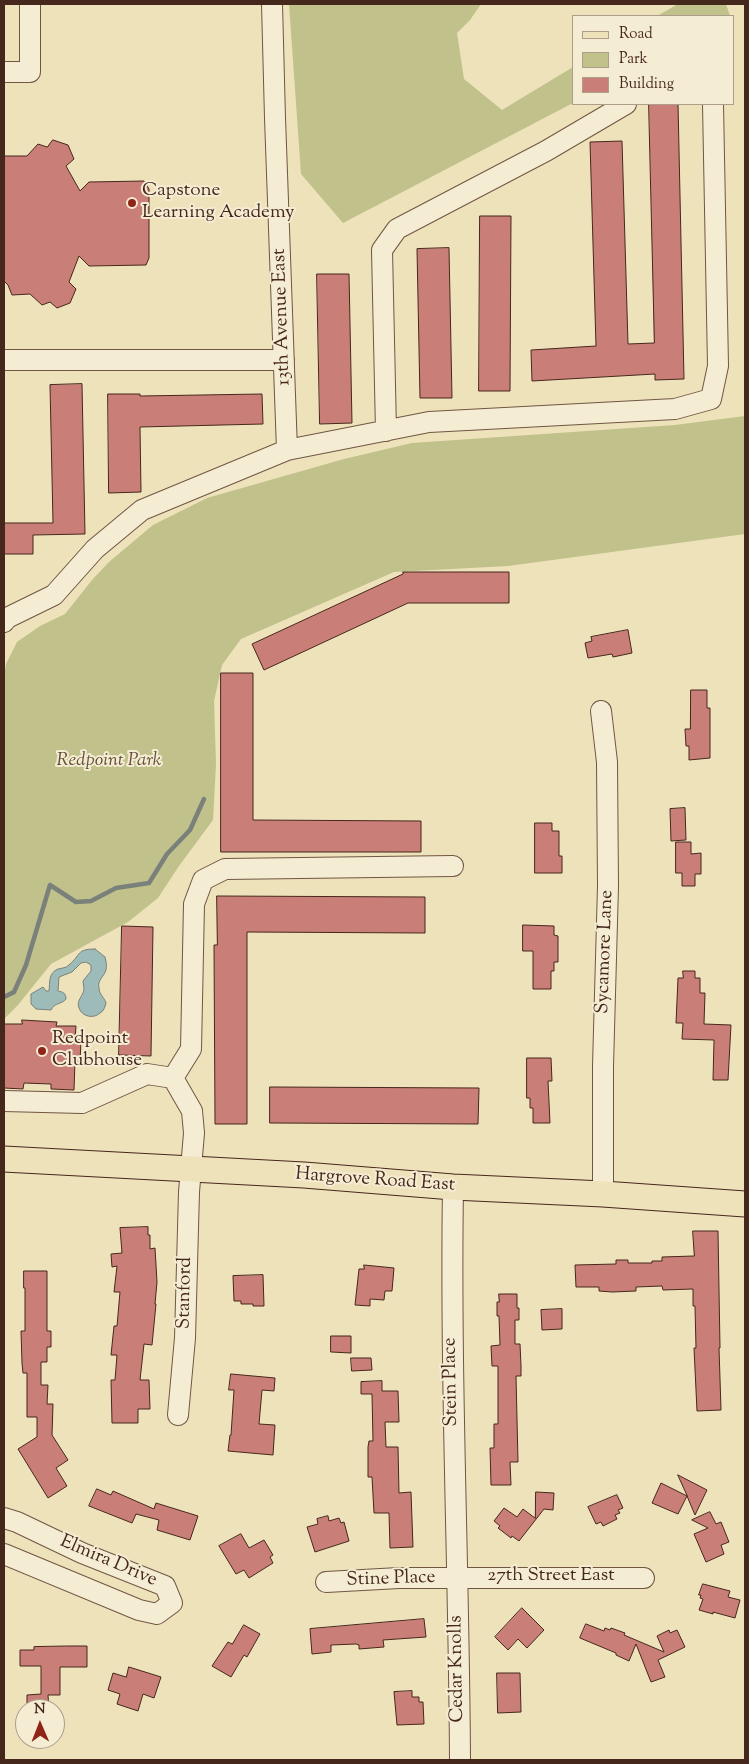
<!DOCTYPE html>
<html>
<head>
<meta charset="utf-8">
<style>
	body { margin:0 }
	#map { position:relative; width:749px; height:1764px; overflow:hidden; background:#eee2bb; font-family:"Sorts Mill Goudy",serif }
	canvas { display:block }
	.frame { position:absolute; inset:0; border:5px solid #46271c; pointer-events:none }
	.legend { position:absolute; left:572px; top:15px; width:162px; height:90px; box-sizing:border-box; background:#f4ecd3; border:1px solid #ae9d8a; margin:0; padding:6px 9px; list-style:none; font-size:15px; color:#46271c }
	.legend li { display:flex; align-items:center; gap:10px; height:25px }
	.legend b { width:25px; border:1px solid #ae9d8a }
	.north { position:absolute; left:15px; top:1699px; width:50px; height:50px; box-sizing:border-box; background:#f4ecd3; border:1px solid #ae9d8a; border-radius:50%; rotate:359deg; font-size:14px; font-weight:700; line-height:20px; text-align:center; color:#46271c }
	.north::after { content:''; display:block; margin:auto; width:18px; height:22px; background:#8f2418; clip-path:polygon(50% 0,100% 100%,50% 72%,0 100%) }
</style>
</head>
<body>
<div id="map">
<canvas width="749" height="1764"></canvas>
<div class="frame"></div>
<ul class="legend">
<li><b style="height:6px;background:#eee2bb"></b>Road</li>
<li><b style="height:14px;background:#c0c18b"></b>Park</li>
<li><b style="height:14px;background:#c97f77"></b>Building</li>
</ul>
<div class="north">N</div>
</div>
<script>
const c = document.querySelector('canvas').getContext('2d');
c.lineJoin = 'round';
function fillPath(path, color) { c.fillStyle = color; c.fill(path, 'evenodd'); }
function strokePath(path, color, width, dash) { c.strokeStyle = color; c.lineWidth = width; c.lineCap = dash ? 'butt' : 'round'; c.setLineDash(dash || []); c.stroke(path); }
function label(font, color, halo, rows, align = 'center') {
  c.font = font + ' "Sorts Mill Goudy",serif'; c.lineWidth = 4; c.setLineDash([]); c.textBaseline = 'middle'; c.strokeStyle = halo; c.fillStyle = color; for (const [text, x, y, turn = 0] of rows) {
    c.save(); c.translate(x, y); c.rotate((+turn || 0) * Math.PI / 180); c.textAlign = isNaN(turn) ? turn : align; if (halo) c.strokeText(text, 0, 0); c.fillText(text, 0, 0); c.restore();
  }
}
fillPath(new Path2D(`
	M289 4H481L470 20 457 33 464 79 502 110 573 67V103L343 223 301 174Z
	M678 4H726L730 16H657Z
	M745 416V534L508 566 394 572 241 639 222 665 214 701 216 764 213 820 179 866 158 898 128 922 51 964 18 1005 4 1019V677L6 664 17 642 40 626 65 614 92 580 109 562 153 525 207 498 344 459 412 443 675 425Z`), '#c0c18b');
const water = new Path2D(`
	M95 949 105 957C106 961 107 965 106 970 104 977 97 980 99 988 99 994 104 997 106 1003 105 1007 104 1011 100 1013 94 1019 82 1017 79 1008 76 1000 83 997 84 989 84 986 83 984 83 981L91 971V965L86 962 81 963 72 972 59 977 58 991C63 992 66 993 66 999 61 1005 55 1002 51 1010L36 1009 31 1004V994L43 987 46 991H49C50 983 48 973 58 969 62 968 66 968 69 965 81 955 76 949 95 949Z`);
fillPath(water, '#9dbcb9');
strokePath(water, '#7a807a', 1);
strokePath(new Path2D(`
	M4 997 14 992 26 965 50 885 76 902 91 901 116 888 149 883 167 854 190 830 204 799`), '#7a807a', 4.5);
const building = new Path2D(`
	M649 104H678L684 379 655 380V374L532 381 531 350 596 346 590 142 622 141 628 344 654 343Z
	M53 140 68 145 74 159 66 166 80 191 89 182 144 181 149 189V258L146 265 89 266 79 256 69 282 76 289 70 303 57 308 50 302 42 305 30 294 12 295 8 285 4 281V156H27L38 144 47 147Z
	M480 216H511L510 391H479Z
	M449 248 452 398H420L417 249Z
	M317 274H349L352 423 320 424Z
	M82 384 85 534 33 535V554H4V523H53L50 385Z
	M108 394H140V396L262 394 263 424 140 427 141 492 109 493Z
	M403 572H509V603H408L264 670 252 644 403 574Z
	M628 630 632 653 613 657 612 654 588 658 585 643 592 641 591 637Z
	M221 673H253V820L421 821V852H221Z
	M691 690H707V708H710V758L689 760V746H686L685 729H690Z
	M685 808 686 840 671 841 670 809Z
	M535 823H552V831H559V856H562V873H535Z
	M676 842H691V854L701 853V874H695V886H682V873H676Z
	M217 896 425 897V933L247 932V1124H215L214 945H217Z
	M523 925 554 926V935L558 936V962H554V971H551V989H533V951H523Z
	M122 926 153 927 151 1056 119 1055Z
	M683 971H695V978H700V993H705L704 1024 731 1025 728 1080H713L714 1040 682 1039 683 1023H676L678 978H683Z
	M22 1020 57 1022 56 1026H76L75 1039 81 1040 80 1062 75 1061 74 1090 51 1089V1084L24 1083 23 1089 4 1088V1024H22Z
	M527 1058H551L552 1081H548L550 1123H533V1108H530V1098H527Z
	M270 1087 479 1088 478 1124 270 1123Z
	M148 1227V1235H150V1249L155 1248 157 1282 155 1304H156L152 1345 144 1344 140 1380H149L150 1409H138V1423H112L111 1380H115L117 1355H111L114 1326H117L120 1292H114L117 1266 112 1267 111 1254 122 1253 120 1228Z
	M693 1231H718L720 1348H719L721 1410 697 1411 694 1348H696L695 1306H693V1289L663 1290 662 1286 636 1287V1291L612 1292 599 1291V1287H576L575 1265 616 1264V1260H628V1263H652V1261H662V1257L694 1256Z
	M364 1265 394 1268 392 1291H385L384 1300 370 1299V1306L355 1305 359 1269H364Z
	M24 1271H47V1331H51V1347H47V1362H41V1385H48L47 1404H53L52 1435 68 1460 56 1468 67 1486 48 1498 18 1449 37 1437V1417H27V1373H23L22 1363 21 1331H25V1288H24Z
	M263 1275 264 1306H253V1304H241V1301H234L233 1276Z
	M499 1294H517V1308H519V1320H515V1344H520L521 1366V1376H516L518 1462H510L511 1485H491L490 1448H494V1424H498V1366H492L491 1346 500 1345 499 1316H497V1302H499Z
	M562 1309V1329L542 1330 541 1310Z
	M331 1336H351V1353L331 1352Z
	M351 1358H371L372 1370 352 1371Z
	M231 1374 275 1378 274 1391 262 1390 259 1424 275 1425 273 1455 228 1451 230 1435H231L234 1390H229Z
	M382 1381V1391H398L399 1422H385L386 1447H398L399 1493 411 1492 413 1547 390 1548 389 1513H374L372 1477H368V1447L369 1441H373L372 1394H361V1382Z
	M678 1475 707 1490 695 1515 687 1496 678 1514 652 1503 661 1483 687 1496Z
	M97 1489 111 1495 113 1491 154 1509 156 1503 198 1516 190 1540 157 1530 159 1520 136 1514 132 1523 89 1506Z
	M536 1492 554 1493 553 1510 544 1509 519 1541 512 1536 511 1538 498 1528 500 1526 494 1521 504 1508 517 1517 523 1509 535 1518Z
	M617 1495 623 1508 618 1510 620 1513 615 1515 617 1519 603 1526 601 1522 596 1524 588 1507Z
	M710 1512 716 1524 721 1522 729 1542 721 1545 724 1554 706 1562 694 1534 708 1528 692 1520Z
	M328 1516 329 1521 339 1518 341 1523 344 1522 349 1541 315 1552 307 1527 318 1524 317 1519Z
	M241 1534 249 1548 264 1540 273 1555 270 1557 273 1563 249 1578 244 1570 236 1574 219 1546Z
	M703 1584 730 1591 728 1597 740 1600 735 1618 713 1612V1614L699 1610 703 1599 700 1598 701 1595H699Z
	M522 1608 544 1630 527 1648 518 1639 508 1650 495 1637Z
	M424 1619 426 1637 383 1640 384 1647 359 1649V1645L356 1644 331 1645V1652L312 1654 310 1629Z
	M586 1624 604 1631 605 1628 610 1630 611 1628 625 1633 624 1635 664 1652 657 1636 669 1630 670 1633 677 1630 685 1647 658 1660 665 1677 651 1682 636 1644 629 1661 616 1655V1653L580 1638Z
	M244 1625 260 1634 247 1657 244 1655 231 1677 212 1666 228 1642 232 1644Z
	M67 1646H87V1667H60V1695H48L49 1709H27V1695L41 1694V1666H20V1650H34V1647Z
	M129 1667 161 1677 154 1698 143 1694 138 1711 117 1704 120 1694 108 1690 113 1673 126 1677Z
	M497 1673H520L521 1712 498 1713Z
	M412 1691V1697H419V1702H423L424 1724 397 1725 394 1692Z`);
fillPath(building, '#c97f77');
strokePath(building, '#46271c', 1);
const minor = new Path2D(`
	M272 4 275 118 287 450
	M4 72H30V4
	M4 360H284
	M386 431 382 250 397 229 546 151 626 104
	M4 622 7 618 54 595 95 549 142 510 287 450 429 422 675 409 711 399 718 366 713 104
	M601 711 607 762 608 886 603 1066V1194
	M173 1078 191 1049 194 904 203 880 225 869 453 866
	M4 1101 82 1103 147 1074 173 1078 192 1111 194 1133 189 1192 185 1338 178 1415
	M453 1187C450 1378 459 1569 460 1760
	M4 1518 17 1522 82 1553 165 1586 172 1603 157 1614 139 1610 4 1554
	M326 1582 399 1578H644`);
const major = new Path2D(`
	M4 1159 304 1175 453 1187 603 1194 745 1204`);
strokePath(minor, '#705644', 22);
strokePath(major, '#46271c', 27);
strokePath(minor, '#f4ecd3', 20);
strokePath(major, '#eee2bb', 25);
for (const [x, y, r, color] of [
	[132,203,5,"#8f2418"],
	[42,1051,5,"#8f2418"]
]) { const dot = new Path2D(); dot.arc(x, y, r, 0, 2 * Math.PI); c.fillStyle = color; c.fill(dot); strokePath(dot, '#f4ecd3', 2); }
label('19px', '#46271c', '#f4ecd3', [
	["Capstone",142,192],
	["Learning Academy",142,214],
	["Redpoint",52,1040],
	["Clubhouse",52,1062]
], 'left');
label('19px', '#46271c', '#f4ecd3', [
	["13th Avenue East",283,317,-92],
	["Sycamore Lane",606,952,-88],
	["Hargrove Road East",375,1181,4],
	["Stanford",186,1293,-89],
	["Stein Place",452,1382,-91],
	["Elmira Drive",108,1562,23],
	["27th Street East",551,1577],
	["Stine Place",391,1580,-2],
	["Cedar Knolls",458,1669,-91]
]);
label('italic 19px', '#644e38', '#f4ecd3', [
	["Redpoint Park",109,762]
]);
</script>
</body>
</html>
